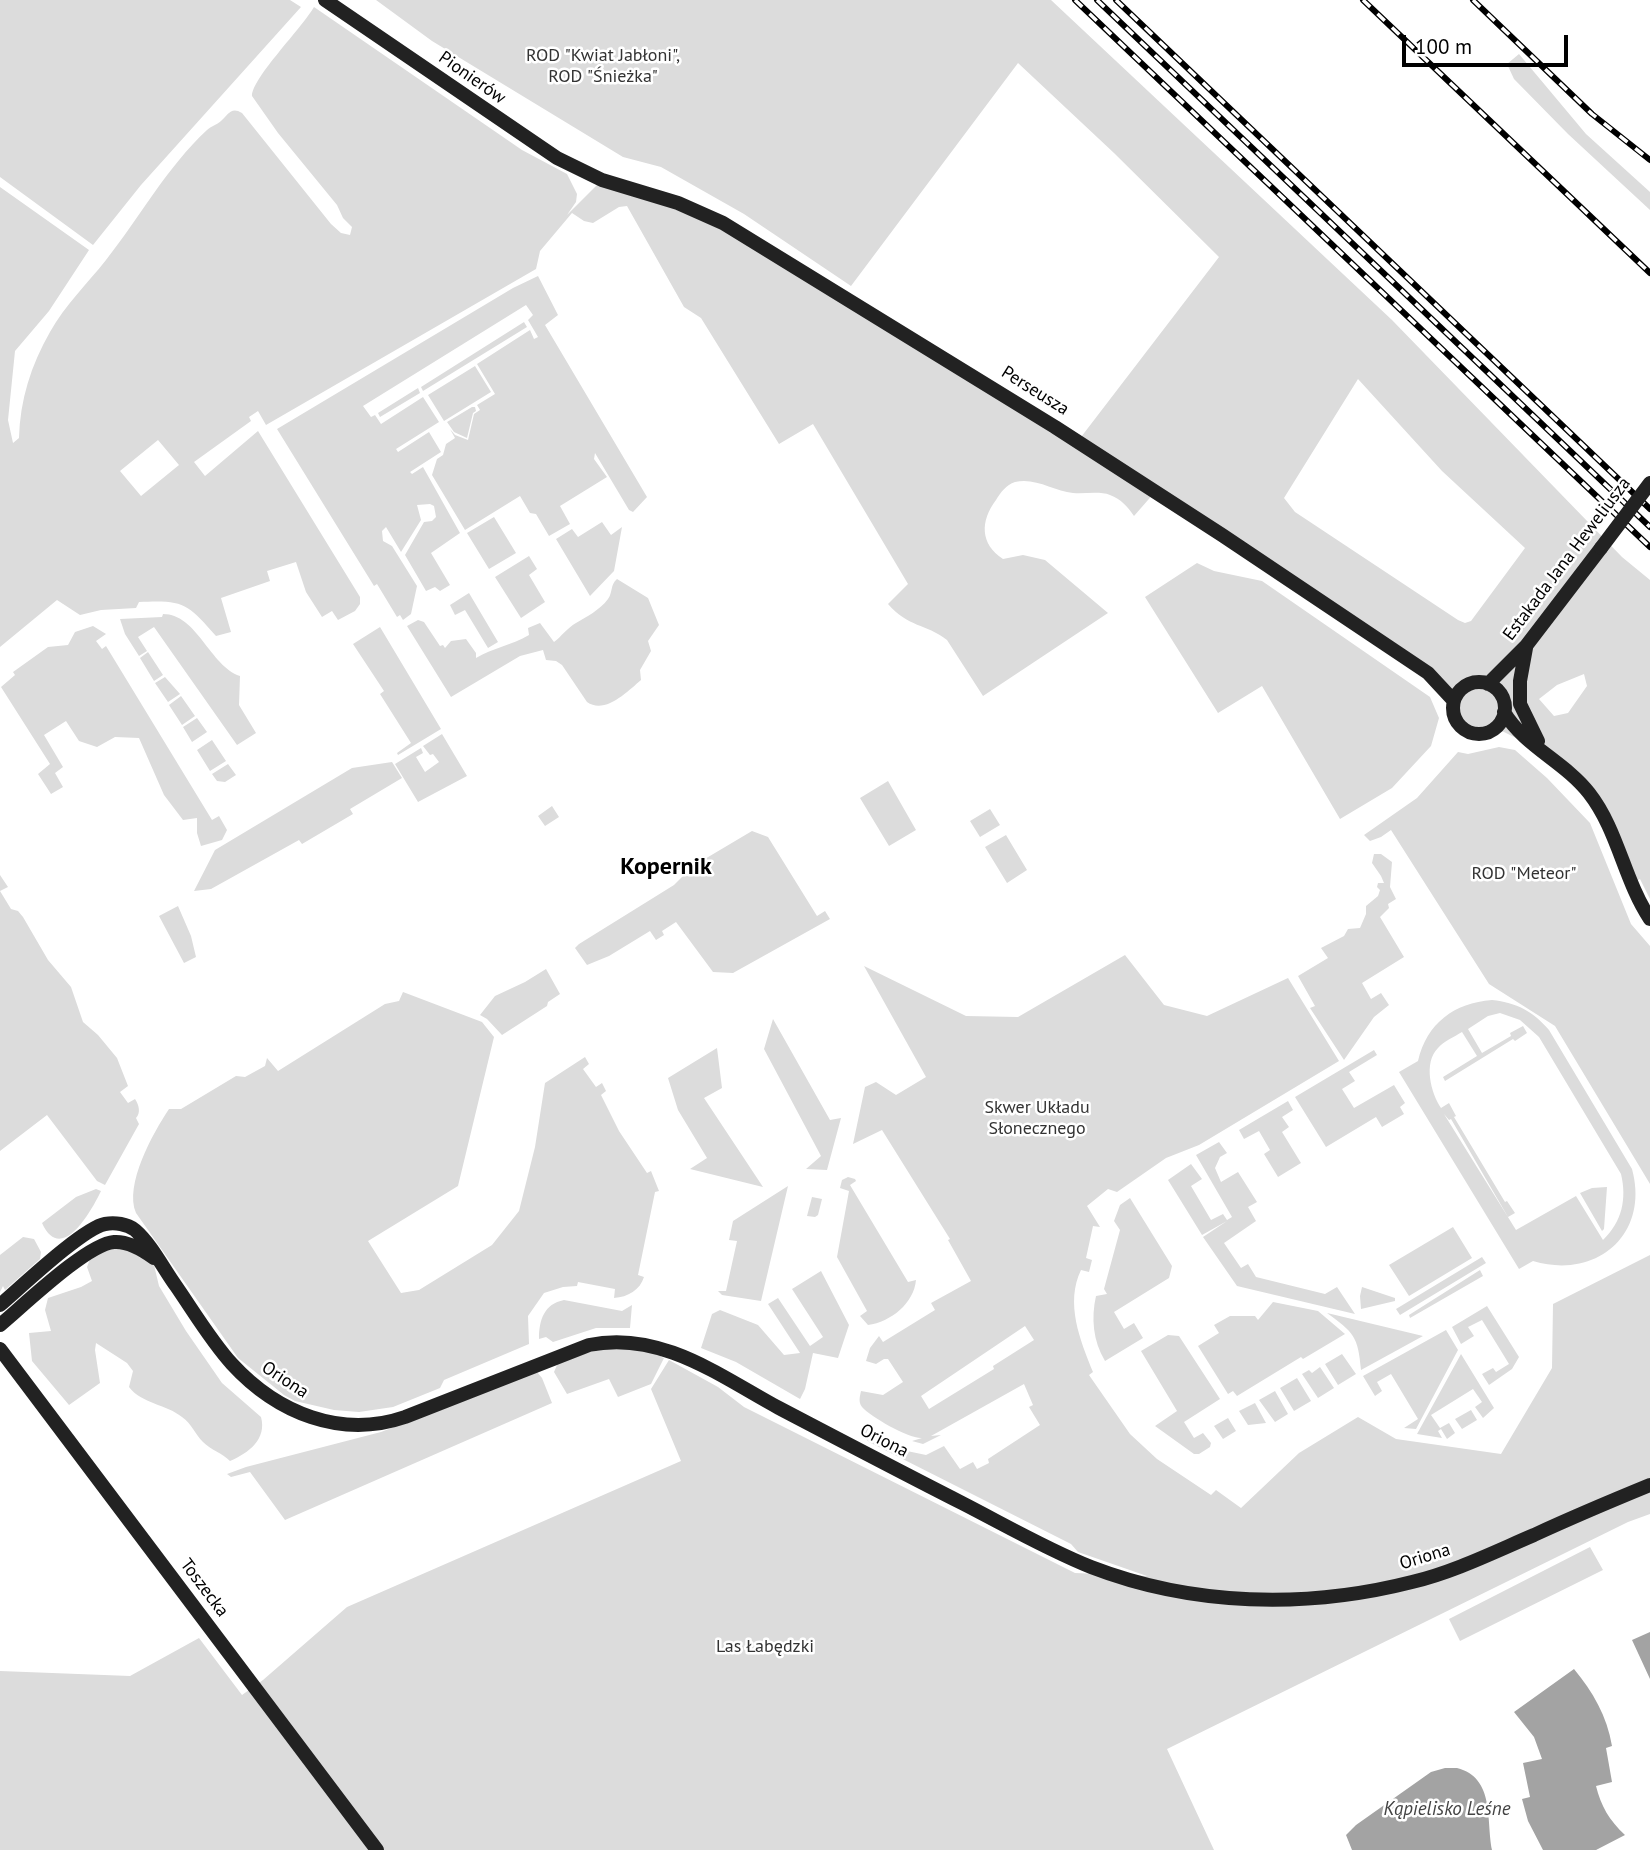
<!DOCTYPE html>
<html>
<head>
<meta charset="utf-8">
<style>
	body { margin:0 }
	#map { position:relative; width:1650px; height:1850px; overflow:hidden; background:#fff; font-family:"PT Sans",sans-serif }
	canvas { display:block }
	.scale { position:absolute; left:1402px; top:35px; width:166px; height:32px; box-sizing:border-box; border:4px solid #000; border-top:0; padding-left:9px; font-size:21px; line-height:24px; white-space:nowrap; color:#000; -webkit-text-stroke:5px #fff; paint-order:stroke }
</style>
</head>
<body>
<div id="map">
<canvas width="1650" height="1850"></canvas>
<div class="scale">100 m</div>
</div>
<script>
const c = document.querySelector('canvas').getContext('2d');
c.lineJoin = 'round';
function fillPath(path, color) { c.fillStyle = color; c.fill(path, 'evenodd'); }
function strokePath(path, color, width, dash) { c.strokeStyle = color; c.lineWidth = width; c.lineCap = dash ? 'butt' : 'round'; c.setLineDash(dash || []); c.stroke(path); }
function label(font, color, halo, rows, align = 'center') {
  c.font = font + ' "PT Sans",sans-serif'; c.lineWidth = 5; c.setLineDash([]); c.textBaseline = 'middle'; c.strokeStyle = halo; c.fillStyle = color; for (const [text, x, y, turn = 0] of rows) {
    c.save(); c.translate(x, y); c.rotate((+turn || 0) * Math.PI / 180); c.textAlign = isNaN(turn) ? turn : align; if (halo) c.strokeText(text, 0, 0); c.fillText(text, 0, 0); c.restore();
  }
}
fillPath(new Path2D(`
	M0 0H290L301 7 141 185 93 245 0 177Z
	M376 0H1051L1392 320 1622 557 1650 580V899L1640 879 1631 883 1598 805 1522 741 1498 729 1479 733 1463 728 1454 714V701L1443 689 1155 492 1134 516C1128 507 1121 499 1110 495 1100 491 1085 494 1073 493 1054 491 1035 477 1015 482 1006 485 1001 492 996 500 980 521 980 544 1003 559L1023 555 1045 560 1108 613 983 696 947 640C925 623 909 628 888 604L908 584 813 424 779 444 701 318 684 307 627 206 619 207 593 223 584 221 572 213 540 251 536 269 266 425 258 411 249 417 251 421 194 462 205 476 258 431 360 597V604L355 611 338 620 332 611 322 617 306 592 296 562 267 571 270 581 221 598 231 632 216 636C187 603 184 600 139 602L136 608 101 610 80 615 57 600 0 647V187L89 250 49 311 15 351 8 420 13 443 19 438C20 400 31 365 50 332 65 305 87 284 106 260 140 217 167 167 207 130 211 126 217 125 221 121 228 115 231 106 242 113L331 224 341 233 350 235 352 227 343 218 337 205 278 133 252 96C252 78 302 28 314 7L522 150 567 174 577 194 576 202 567 215 602 180 678 203 1078 441 1219 257 1114 153 1018 63 851 286 744 214 661 167 623 157 432 41ZM1358 379 1442 471 1525 548 1471 621 1465 623 1458 620 1295 512 1284 498ZM158 440 179 465 141 496 120 471ZM1584 674 1587 686 1568 713 1554 716 1539 699 1557 685Z
	M1519 54 1586 134 1650 192V210L1568 134 1514 79 1507 64Z
	M538 276 558 315 545 325 647 497 633 512 629 510 595 453 594 459 607 477 560 506 570 524 549 536 536 514 530 513 520 496 465 530 432 475 437 459 443 455 446 444 455 438 450 429 455 435 468 440 474 414 480 410 477 405 495 394 477 364 530 330 534 339 538 337 528 320 533 315 526 305 363 406 371 417 375 415 381 424 423 397 439 422 396 449 398 452 429 432 441 452 410 472 412 474 423 467 460 533 431 553 450 585 440 591 435 587 426 591 405 555 424 522 432 521 436 517 434 506 430 504 417 505 421 520 401 552 386 527 382 531 383 541 392 546 417 586 411 614 403 620 400 615 397 617 377 584 374 586 277 429 513 288Z
	M524 322 527 327 423 391 421 387Z
	M475 366 491 392 444 421 428 395Z
	M418 388 420 393 380 417 378 413Z
	M472 407H475L476 411 473 413 467 438 454 432 447 422Z
	M494 517 516 553 489 569 467 533Z
	M602 522 611 535 622 527 614 571 590 596 556 539 572 529 578 537Z
	M529 556 537 569 529 575 545 602 521 618 495 577Z
	M1197 563 1214 571 1262 581 1430 697 1439 718 1431 746 1392 788 1340 819 1262 686 1218 713 1145 597Z
	M617 579 648 598 659 625 648 641 651 651 640 670 641 680C628 691 605 715 587 702L562 665 556 661 546 660 543 650 520 656 451 697 407 626 418 620 424 622 440 646 443 645 445 648 451 641 466 639 476 653V658C493 648 512 645 529 635L528 628 540 623 554 642C561 637 567 628 576 623 586 617 600 610 608 599 613 592 610 585 617 579Z
	M469 593 498 642 488 648 465 610 455 615 450 605Z
	M163 614C197 614 210 666 240 676L239 705 256 733 237 745 154 627 138 637 147 651 139 656 125 634 120 619 162 617Z
	M93 626 106 634 96 641 102 649 106 646 212 820 219 816 227 830 222 840 201 846 197 833V818L183 820 164 795 139 738 115 737 97 747 79 741 66 721 44 735 63 767 55 773 63 787 51 794 38 774 50 764 1 687 15 675 13 672 48 647 68 645 75 632Z
	M380 627 441 729 398 755 397 753 411 743 380 694 384 691 353 644Z
	M148 652 163 675 154 681 140 658Z
	M165 677 180 694 168 702 155 683Z
	M181 696 195 716 182 725 169 705Z
	M197 718 207 732 192 742 183 727Z
	M442 734 467 776 418 802 395 764 421 748 423 753 416 757 425 772 439 762 433 754 430 755 423 746Z
	M212 740 226 761 210 771 197 750Z
	M1499 747 1515 750 1547 778 1590 823 1631 924 1650 946V1184L1555 1026 1489 984 1391 830 1381 837 1370 841 1364 835 1417 798 1458 752 1468 754Z
	M392 762 402 778 350 809 353 814 302 844 299 840 211 889 194 891 215 850 352 768Z
	M228 764 236 775 225 782 217 781 212 774Z
	M888 781 916 830 889 846 860 798Z
	M552 806 559 817 545 826 538 816Z
	M990 809 1000 825 980 837 970 821Z
	M752 831 768 837 817 916 825 911 830 919 733 973 713 972 676 922 662 931 664 935 656 940 650 931 609 956 587 965 575 948 579 944 674 885 693 866Z
	M1006 835 1027 870 1007 883 985 847Z
	M1374 854H1381L1392 862 1390 887 1396 899 1388 904 1389 908 1380 917 1404 957 1362 983 1371 999 1381 993 1389 1005 1374 1017 1344 1060 1310 1008 1315 1006 1298 976 1328 958 1321 948 1344 936 1348 929 1360 928 1366 914V906L1378 896 1380 890 1377 887 1378 883H1384L1381 876 1372 863Z
	M0 875 8 887 0 891 11 909 18 911 23 917 48 960 71 987 83 1022 98 1035 117 1058 128 1086 120 1092 128 1103 135 1099C139 1105 141 1113 136 1118L139 1124 105 1185 97 1181 47 1115 0 1151Z
	M178 906 191 936 196 957 184 963 159 916Z
	M1125 955 1164 1005 1207 1016 1288 978 1339 1061 1199 1145 1166 1158 1117 1192 1108 1189 1087 1206 1100 1227 1093 1226 1086 1258 1092 1260 1089 1272 1081 1270C1065 1303 1080 1340 1093 1372L1089 1375 1130 1434 1157 1459 1211 1495 1216 1490 1241 1508 1299 1453 1358 1417 1396 1439 1501 1454 1552 1368 1553 1304 1650 1255V1514L1628 1522 1167 1749 1214 1850H0V1671L130 1676 199 1638 242 1695 263 1680 347 1607 681 1461 651 1389 669 1360 718 1387 744 1407 1075 1573 1147 1576 1078 1552 1071 1544 869 1442 861 1434 865 1426 869 1427 865 1436 903 1458 907 1451 926 1455 944 1446 960 1469 973 1462 977 1469 989 1463 988 1459 1040 1425 1029 1407 1033 1405 1024 1384 931 1436 941 1435 923 1444 912 1441 922 1438C909 1439 871 1417 862 1407 858 1402 860 1396 861 1391L883 1395 903 1382 888 1359H884L876 1364 866 1361 870 1348 879 1336 883 1342 935 1310 931 1303 971 1281 948 1240 950 1239 882 1130 853 1144 865 1087 876 1082 896 1095 926 1077 864 966 966 1016 1018 1017ZM1025 1326 1034 1340 993 1366 994 1369 929 1409 921 1396Z
	M546 969 560 994 548 1002 547 1006 502 1035 487 1019 480 1015 495 996 525 982Z
	M403 992 482 1022 494 1037 458 1186 368 1241 401 1293 419 1290 492 1245 519 1211 535 1147 545 1083 585 1057 589 1064 583 1069 596 1087 602 1083 606 1091 601 1095 619 1131 647 1173 651 1171 659 1191 655 1192 638 1275 644 1277C640 1290 628 1297 614 1298L615 1289 578 1282 577 1286 563 1287 544 1293 528 1316 529 1344 444 1380 440 1388 393 1407 359 1412 334 1410 295 1401 284 1395 238 1358 136 1213C124 1185 153 1133 169 1109H181L236 1076 245 1077 265 1066 267 1058 278 1071 385 1004 399 1001Z
	M1492 1000C1517 1003 1533 1011 1549 1030L1632 1169C1650 1235 1596 1280 1533 1261L1519 1269 1399 1072 1418 1061C1427 1023 1454 1003 1492 1000ZM1500 1013 1520 1020 1539 1037 1621 1174C1627 1199 1622 1222 1603 1240L1576 1196 1516 1230 1444 1114 1449 1120 1451 1119 1508 1217 1515 1213 1507 1201 1505 1202 1454 1117 1456 1116 1449 1103 1441 1108C1431 1093 1423 1063 1438 1048 1444 1041 1454 1037 1462 1032L1477 1056 1443 1077 1445 1081 1513 1039 1515 1041 1527 1033 1523 1026 1510 1033 1511 1036 1482 1053 1468 1029 1488 1016Z
	M773 1019 830 1120 841 1118 827 1170 806 1169 821 1156 764 1049Z
	M717 1048 722 1088 704 1098 763 1187 690 1169 707 1158 678 1110 668 1078Z
	M1374 1050 1377 1055 1349 1072 1355 1081 1342 1089 1354 1108 1394 1085 1405 1103 1400 1107 1404 1114 1382 1127 1376 1117 1326 1147 1295 1097Z
	M1288 1101 1293 1110 1282 1117 1289 1127 1282 1132 1301 1163 1278 1177 1264 1154 1270 1150 1259 1131 1244 1139 1239 1130Z
	M1219 1142 1227 1153 1220 1157 1215 1168 1221 1182 1238 1172 1257 1202 1248 1207 1256 1221 1224 1243 1241 1268 1248 1264 1256 1277 1325 1294 1337 1287 1355 1314 1237 1286 1203 1237 1227 1221 1202 1235 1168 1180 1191 1164 1202 1179 1191 1186 1211 1220 1223 1214 1227 1220 1232 1217 1196 1155Z
	M848 1177 855 1179 856 1181 850 1185 908 1282 916 1280C914 1303 891 1322 868 1325L860 1316 867 1311 837 1257 849 1191 840 1188 842 1180Z
	M788 1186 761 1301 722 1295 718 1291H726L737 1241 729 1240 733 1221Z
	M1607 1187 1604 1229 1602 1231 1580 1193 1592 1188Z
	M96 1189 101 1191C91 1212 61 1265 42 1223L76 1197Z
	M812 1197 822 1199 818 1215 815 1217 807 1216Z
	M1130 1198 1172 1266 1169 1278 1114 1312 1124 1329 1134 1323 1143 1338 1105 1361C1093 1341 1091 1318 1096 1296L1107 1294 1104 1289 1120 1230 1114 1221 1120 1205Z
	M1453 1227 1472 1258 1409 1296 1389 1265Z
	M23 1237 34 1239 41 1252 40 1259 5 1290 3 1286 0 1292V1255Z
	M115 1246 139 1253 154 1265 159 1286 186 1331 222 1383 261 1417C267 1439 249 1453 230 1461 222 1453 211 1450 203 1442 195 1434 192 1424 182 1417 166 1404 142 1404 129 1387L133 1371 127 1363 96 1343 95 1350 100 1383 69 1405 32 1361 29 1333 51 1331 45 1310 48 1298 81 1287 92 1281 87 1267 90 1259Z
	M1482 1257 1486 1263 1400 1315 1396 1309Z
	M1480 1270 1483 1276 1410 1318 1409 1315Z
	M821 1271 849 1325 838 1358 813 1353 805 1389 800 1399 736 1362 701 1348 712 1314 720 1310 758 1325 784 1355 800 1353 768 1304 778 1298 810 1346 823 1337 792 1289Z
	M1362 1287 1395 1298V1301L1361 1309 1360 1296Z
	M564 1300 622 1311 632 1305 630 1328H596L553 1342 546 1337 539 1339C539 1320 544 1304 564 1300Z
	M1273 1302 1318 1311 1345 1334 1303 1359 1301 1357 1237 1396 1233 1391 1228 1394 1198 1346 1219 1333 1214 1325 1230 1316H1255L1258 1320Z
	M1487 1306 1519 1357 1512 1369 1489 1385 1482 1374 1493 1368 1496 1372 1509 1364 1482 1320 1468 1327 1474 1336 1461 1344 1452 1327Z
	M1327 1313 1423 1336 1361 1370C1358 1336 1354 1333 1327 1313Z
	M1446 1330 1458 1350 1416 1429 1404 1428 1418 1419 1391 1374 1377 1382 1382 1391 1375 1396 1363 1376Z
	M1168 1335 1179 1336 1220 1399 1184 1422 1194 1438 1203 1433 1211 1443 1210 1447 1199 1454H1194L1155 1426 1177 1411 1141 1351Z
	M618 1347 662 1354 661 1357 664 1358 651 1384 618 1397 609 1379 567 1394 554 1372 558 1363 580 1354Z
	M1342 1354 1356 1374 1338 1385 1325 1364Z
	M1461 1354 1494 1408 1483 1418 1475 1407 1482 1402 1473 1389 1431 1415 1440 1428 1449 1423 1455 1433 1447 1439 1441 1429 1438 1431 1442 1438 1417 1434Z
	M1320 1367 1334 1388 1318 1398 1302 1374 1309 1370 1312 1373Z
	M537 1372 542 1378 552 1403 285 1520 250 1472 231 1477 227 1474 246 1467 381 1432Z
	M1297 1378 1311 1401 1294 1411 1280 1388Z
	M1275 1391 1288 1414 1275 1422 1259 1400Z
	M1255 1403 1266 1423 1248 1425 1239 1411Z
	M1471 1410 1477 1420 1462 1429 1455 1419Z
	M1228 1418 1236 1431 1223 1439 1214 1426Z
	M1590 1547 1603 1570 1460 1641 1449 1619Z`), '#dcdcdc');
fillPath(new Path2D(`
	M1650 1632V1679L1632 1640Z
	M1574 1669C1593 1692 1607 1716 1612 1746L1606 1748 1612 1782 1596 1786C1601 1806 1609 1820 1625 1835L1596 1850H1543L1528 1821 1522 1799 1530 1797 1523 1763 1542 1759 1534 1737 1514 1712Z
	M1457 1768C1495 1778 1486 1819 1492 1850H1352L1346 1835 1356 1825 1431 1772 1445 1768Z`), '#a3a3a3');
strokePath(new Path2D(`
	M325 0 557 158 602 180 678 203 723 223 1055 427 1222 535 1428 673 1454 701
	M1526 648 1520 681V704L1538 741
	M1453 708a26 26 0 1 1 52 0a26 26 0 1 1-52 0Z
	M1488 684 1526 646 1601 548
	M1504 712C1524 746 1565 762 1589 793 1618 830 1624 880 1650 919
	M0 1305C20 1288 83 1228 105 1224 115 1222 127 1224 135 1230 152 1245 163 1268 176 1286 194 1312 211 1341 232 1364 277 1413 341 1439 405 1417L589 1345C660 1330 720 1376 779 1408 840 1440 901 1472 962 1503 1005 1525 1046 1549 1091 1567 1192 1606 1306 1609 1412 1582 1454 1572 1494 1552 1534 1535 1573 1517 1611 1501 1650 1485
	M0 1325C23 1306 87 1244 114 1242 128 1241 143 1250 154 1258
	M0 1349 377 1850`), '#222', 14);
const rail = new Path2D(`
	M1075 0 1650 547
	M1097 0 1650 527
	M1116 0 1650 509
	M1363 0 1650 273
	M1473 0 1592 114 1650 160`);
strokePath(rail, '#000', 6);
strokePath(rail, '#fff', 3.5, [10]);
strokePath(new Path2D(`
	M1601 548 1650 483`), '#222', 14);
label('18px', '#333', '#fff', [
	["ROD \"Kwiat Jabłoni\",",603,56],
	["ROD \"Śnieżka\"",603,77],
	["ROD \"Meteor\"",1524,874],
	["Skwer Układu",1037,1108],
	["Słonecznego",1037,1129],
	["Las Łabędzki",765,1647]
]);
label('18px', '#000', '#fff', [
	["Pionierów",472,78,35],
	["Perseusza",1035,391,32],
	["Estakada Jana Heweliusza",1567,559,-53],
	["Oriona",285,1380,33],
	["Oriona",884,1441,27],
	["Oriona",1425,1557,-17],
	["Toszecka",204,1588,53]
]);
label('italic 19px', '#444', '#fff', [
	["Kąpielisko Leśne",1447,1810]
]);
label('bold 24px', '#000', '#fff', [
	["Kopernik",666,867]
]);
</script>
</body>
</html>
